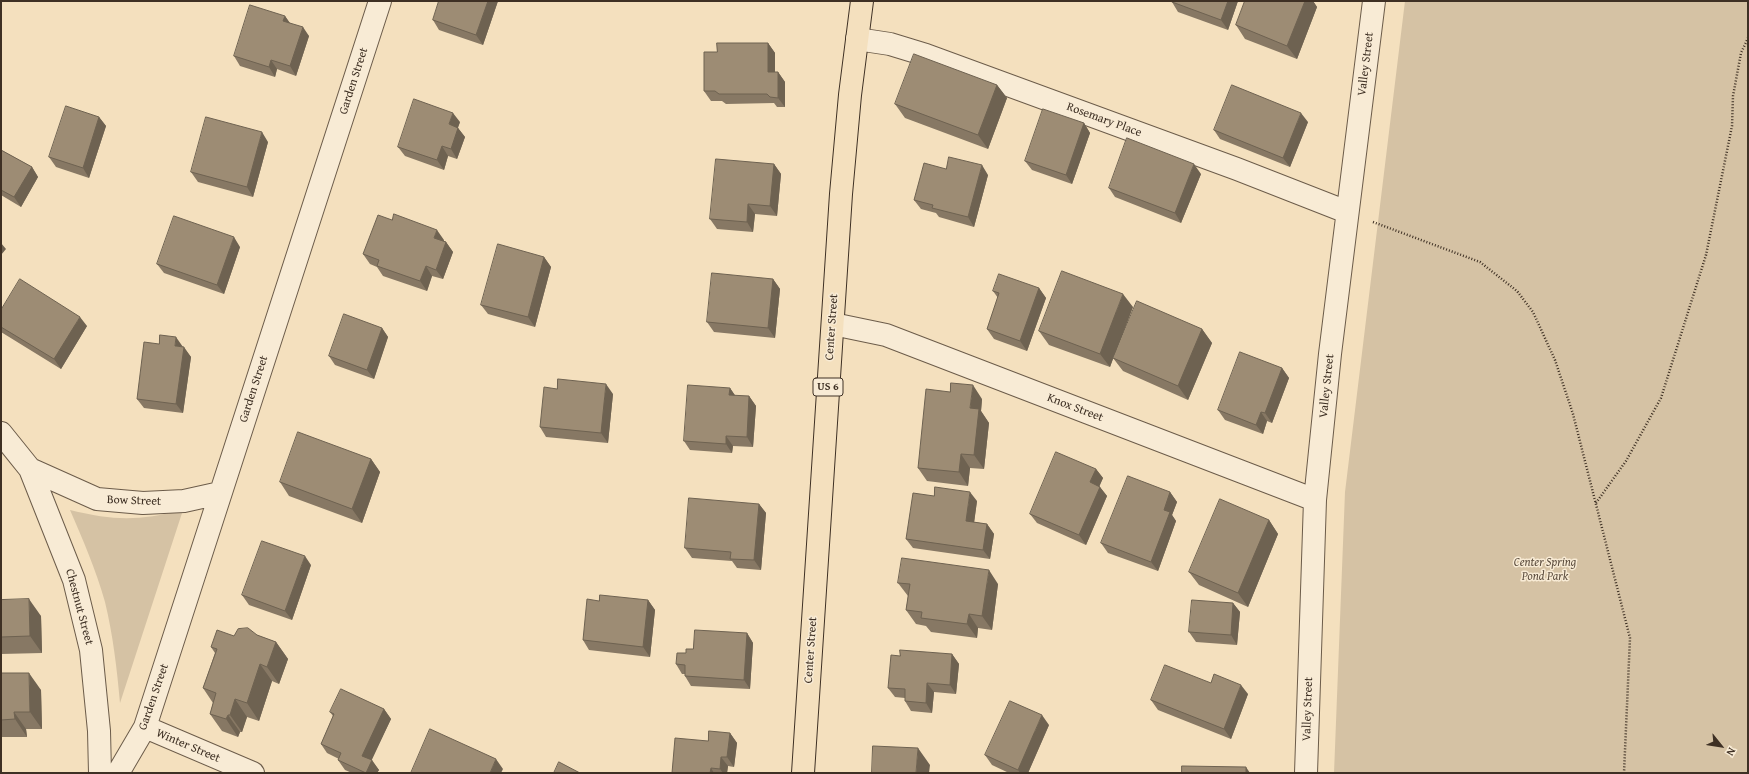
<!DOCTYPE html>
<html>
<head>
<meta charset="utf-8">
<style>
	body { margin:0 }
	#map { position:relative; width:1749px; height:774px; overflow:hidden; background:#f4e0be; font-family:"Gentium Book Plus",serif }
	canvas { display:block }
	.frame { position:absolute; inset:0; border:2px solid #3e3024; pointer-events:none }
	.north { position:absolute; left:1701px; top:726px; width:40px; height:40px; -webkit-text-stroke:3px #f8ebd5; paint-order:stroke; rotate:120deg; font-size:11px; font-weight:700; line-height:16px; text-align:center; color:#3e3024 }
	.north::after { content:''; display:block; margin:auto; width:14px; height:18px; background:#3e3024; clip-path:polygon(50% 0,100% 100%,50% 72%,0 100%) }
</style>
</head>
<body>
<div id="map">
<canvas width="1749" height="774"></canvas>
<div class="frame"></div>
<div class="north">N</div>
</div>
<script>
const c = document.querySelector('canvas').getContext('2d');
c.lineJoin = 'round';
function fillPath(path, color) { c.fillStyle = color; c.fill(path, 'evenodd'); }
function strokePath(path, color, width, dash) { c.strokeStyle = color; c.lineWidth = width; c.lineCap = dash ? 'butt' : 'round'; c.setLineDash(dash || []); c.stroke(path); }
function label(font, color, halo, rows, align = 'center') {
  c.font = font + ' "Gentium Book Plus",serif'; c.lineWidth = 3; c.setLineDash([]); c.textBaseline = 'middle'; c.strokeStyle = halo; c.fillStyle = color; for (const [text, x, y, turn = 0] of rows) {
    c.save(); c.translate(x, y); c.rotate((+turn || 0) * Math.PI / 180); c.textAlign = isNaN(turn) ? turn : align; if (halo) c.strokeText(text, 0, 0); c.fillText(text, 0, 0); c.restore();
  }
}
fillPath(new Path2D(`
	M1405 1H1748V773H1334L1345 492Z
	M70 510C115 521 138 521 183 510L120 703C117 669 113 635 105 602 96 570 83 540 70 510Z`), '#d5c2a4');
const minor = new Path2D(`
	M857 39 890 44 926 55 1237 169 1347 212
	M833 324 886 335 1315 500
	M1 433 30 469 74 580 91 650 99 731 100 773
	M30 469 97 499 143 503 184 501 220 493
	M145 727 253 773
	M118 773 145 727 380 1
	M1306 773 1315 500 1330 354 1374 1`);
const primary = new Path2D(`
	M803 773 841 194 850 95 862 1`);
strokePath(minor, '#6c5c4a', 24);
strokePath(primary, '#3e3024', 24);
strokePath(new Path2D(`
	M1373 222 1480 262 1517 291 1533 312 1555 360 1573 414 1630 638 1624 773
	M1596 503 1626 461 1661 398 1706 255 1732 126 1733 96 1741 53 1748 38`), '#3e3024', 2.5, [1, 2]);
strokePath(minor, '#f8ebd5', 22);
strokePath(primary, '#f4e0be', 22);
fillPath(new Path2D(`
	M439 1H498L483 45 439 30 433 20Z
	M1172 1H1238L1228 30 1178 12 1172 2Z
	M1245 1H1313L1317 7 1297 59 1245 39 1236 25Z
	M285 16 290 23 309 36 296 76 277 69 275 77 240 66 234 56Z
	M768 43 775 53V72H778L785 82V107H777L774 103 726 104 722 101H711L704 91 717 52Z
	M997 85 1007 98 988 149 905 118 895 104Z
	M99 117 106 126 89 178 56 167 49 157Z
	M460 122 458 128 465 137 457 159 448 156 444 170 405 156 398 147Z
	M1308 122 1290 167 1220 139 1214 130Z
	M1084 123 1090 133 1072 184 1032 170 1025 161Z
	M268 142 253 197 198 182 191 172Z
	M1 150 32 167 38 177 21 207 1 195Z
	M774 164 781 174 777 216 755 214 753 232 717 229 710 219Z
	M946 169 988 175 974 227 939 217 936 213 921 209 914 200Z
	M1201 174 1181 223 1115 197 1109 188Z
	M444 240V241L446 242 453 252 443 279 432 276 427 291 383 276 377 267 370 264 363 254Z
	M240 247 224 294 164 273 157 264Z
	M544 257 551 267 535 327 488 314 481 305Z
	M773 279 780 289 775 338 714 332 707 322Z
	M1039 288 1046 298 1027 351 994 339 987 329 998 298 993 291Z
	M1133 307 1117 349 1202 329 1212 343 1188 400 1123 371 1113 358 1110 367 1049 345 1039 331Z
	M1 310 87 326 61 369 1 332Z
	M382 328 388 337 374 379 335 365 329 356Z
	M183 347 191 357 183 413 144 408 137 399Z
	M1282 368 1289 378 1272 423 1267 421 1263 434 1225 420 1218 410Z
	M730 388 735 396H749L756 406 753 447 733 446 732 453 690 450 684 441Z
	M613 394 608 443 546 437 540 427Z
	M982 399 981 411 989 423 984 469 970 468 968 486 927 481 918 468Z
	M371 459 380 472 362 523 289 496 280 482Z
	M1096 469 1103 478 1099 486 1107 496 1086 545 1037 523 1030 514Z
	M1170 492 1177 502 1172 515 1176 521 1158 571 1108 553 1101 543Z
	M977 501 974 522 987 524 994 534 990 559 913 548 906 539Z
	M759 504 766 513 761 570 737 568 732 561 692 558 685 548Z
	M1269 520 1278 534 1248 607 1199 585 1189 572Z
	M311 565 292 620 249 605 242 595Z
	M898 583 998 584 992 630 978 628 977 638 931 632 926 626 916 624 906 610 908 596Z
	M1 600 41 616 42 653 1 654Z
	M648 600 655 610 650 657 589 650 583 640 599 601Z
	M1233 603 1240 612 1237 645 1196 642 1189 632Z
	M747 633 753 643 750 689 691 686 685 676V674H682L676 664 686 653 693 649Z
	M257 635 276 642 288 659 279 684 272 681 259 721 247 717 242 732H240L238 737 222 731 210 714 213 703 203 688 215 653 211 647 234 636Z
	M952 654 959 664 956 694 934 692 932 713 911 711 905 701V698L895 697 888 688Z
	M1 673 41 690 42 729H26L27 737H1Z
	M1211 683 1248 694 1231 739 1158 710 1151 700Z
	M384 709 391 719 371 760 379 770 377 773H352L345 770 338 760 339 759 327 753 321 744 333 716 330 712Z
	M1049 725 1028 773H1009L992 765 985 755Z
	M730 733 737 743 734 767 728 766 727 773H672L708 741Z`), '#877864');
fillPath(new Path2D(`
	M488 1H498L483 45 476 35Z
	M1228 1H1238L1228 30 1221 20Z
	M1305 1H1313L1317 7 1297 59 1287 46Z
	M285 16 291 25 283 21Z
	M303 27 309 36 296 76 290 66Z
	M768 43 775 53V82L768 72Z
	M271 60 277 69 275 77 269 67Z
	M778 72 785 82V107L778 98Z
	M997 85 1007 98 988 149 978 135Z
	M453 113 460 122 455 134 449 124Z
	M1301 113 1308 122 1290 167 1283 158Z
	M99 117 106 126 89 178 83 168Z
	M1084 123 1090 133 1072 184 1066 175Z
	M458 128 465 137 457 159 451 149Z
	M262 132 268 142 253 197 247 187Z
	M442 146 448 156 444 170 437 160Z
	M774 164 781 174 777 216 770 206Z
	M1194 164 1201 174 1181 223 1175 213Z
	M982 165 988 175 974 227 968 217Z
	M32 167 38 177 21 207 14 197Z
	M748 204 755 214 753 232 747 222Z
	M437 230 444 240 441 248 434 238Z
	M234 237 240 247 224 294 217 285Z
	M446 242 453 252 443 279 436 270Z
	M1 243 6 249 1 255Z
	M544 257 551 267 535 327 528 317Z
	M426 266 432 276 427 291 420 281Z
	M773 279 780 289 775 338 768 328Z
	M1039 288 1046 298 1027 351 1020 341Z
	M1123 294 1133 307 1110 367 1100 354Z
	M80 317 87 326 61 369 54 359Z
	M382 328 388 337 374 379 367 370Z
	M1202 329 1212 343 1188 400 1178 386Z
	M176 337 183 347 175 346Z
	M184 347 191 357 183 413 176 404Z
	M1282 368 1289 378 1272 423 1265 413Z
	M606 384 613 394 608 443 601 433Z
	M973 385 982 399 981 411 989 423 984 469 974 455 970 408Z
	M730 388 737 398 729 395Z
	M749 396 756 406 753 447 747 437Z
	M1261 412 1267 421 1263 434 1256 425Z
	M726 436 733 446 732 453 726 444Z
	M961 454 970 468 968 486 959 472Z
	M371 459 380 472 362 523 352 509Z
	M1096 469 1103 478 1097 492 1090 482Z
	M1100 487 1107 496 1086 545 1079 535Z
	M970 492 977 501 973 531 966 521Z
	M1170 492 1177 502 1172 515 1176 521 1158 571 1151 562 1164 510Z
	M759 504 766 513 761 570 754 560Z
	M1269 520 1278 534 1248 607 1238 593Z
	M987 524 994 534 990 559 983 550Z
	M305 556 311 565 292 620 285 611Z
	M989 570 998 584 992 630 982 616Z
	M29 599 41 616 42 653 30 636Z
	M648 600 655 610 650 657 643 647Z
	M1233 603 1240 612 1237 645 1231 635Z
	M969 614 978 628 977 638 967 624Z
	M747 633 753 643 750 689 744 680Z
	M276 642 288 659 279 684 267 667Z
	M952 654 959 664 956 694 950 685Z
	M260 664 272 681 259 721 247 703Z
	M29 673 41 690 42 729 30 712Z
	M927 683 934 692 932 713 926 703Z
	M1241 685 1248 694 1231 739 1224 729Z
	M235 699 247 717 242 732 230 715Z
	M384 709 391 719 369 766 362 756Z
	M14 712 26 729 27 737 15 719Z
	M228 715 240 732 238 737 226 719Z
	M1042 715 1049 725 1028 773H1020L1018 770Z
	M730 733 737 743 734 767 727 757Z
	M918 748 930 765 929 773H916Z
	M721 757 728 766 727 773H723L720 769Z
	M496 759 503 769 501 773H490Z
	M372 760 379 770 377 773H366Z
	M1246 767 1250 773H1246Z
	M711 768 714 773H710Z`), '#6e6251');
const building = new Path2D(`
	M439 1H488L476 35 433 20Z
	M1172 1H1228L1221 20 1172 2Z
	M1245 1H1305L1287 46 1236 25Z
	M250 5 285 16 283 21 303 27 290 66 271 60 269 67 234 56Z
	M717 43H768V72H778V98L770 97 767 94H719L715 91H704V52H717Z
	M914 54 997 85 978 135 895 104Z
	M1232 85 1301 113 1283 158 1214 130Z
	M414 99 453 113 449 124 458 128 451 149 442 146 437 160 398 147Z
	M66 106 99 117 83 168 49 157Z
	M1043 109 1084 123 1066 175 1025 161Z
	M206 117 262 132 247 187 191 172Z
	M1127 138 1194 164 1175 213 1109 188Z
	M1 150 32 167 14 197 1 190Z
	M949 157 982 165 968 217 932 208 933 205 914 200 924 163 946 169Z
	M716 159 774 164 770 206 748 204 747 222 710 219Z
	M394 214 437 230 434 238 446 242 436 270 426 266 420 281 377 266 379 260 363 254 378 215 392 220Z
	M174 216 234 237 217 285 157 264Z
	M498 244 544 257 528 317 481 305Z
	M1062 271 1123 294 1100 354 1039 331Z
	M712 273 773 279 768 328 707 322Z
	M999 274 1039 288 1020 341 987 329 999 293 993 291Z
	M20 279 80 317 54 359 1 327V310Z
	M1137 301 1202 329 1178 386 1113 358Z
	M344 314 382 328 367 370 329 356Z
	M160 335 176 337 175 346 184 347 176 404 137 399 144 342 159 344Z
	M1240 352 1282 368 1265 413 1261 412 1256 425 1218 410Z
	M558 379 606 384 601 433 540 427 544 387 557 389Z
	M951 383 973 385 970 408 979 409 974 455 961 454 959 472 918 468 926 389 950 392Z
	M688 385 730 388 729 395 749 396 747 437 726 436V444L684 441Z
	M298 432 371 459 352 509 280 482Z
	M1056 452 1096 469 1090 482 1100 487 1079 535 1030 514Z
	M1128 476 1170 492 1164 510 1170 512 1151 562 1101 543Z
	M935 487 970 492 966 521 987 524 983 550 906 539 913 493 934 496Z
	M689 498 759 504 754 560 730 559 731 552 685 548Z
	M1220 499 1269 520 1238 593 1189 572Z
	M262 541 305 556 285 611 242 595Z
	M902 558 989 570 982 616 969 614 967 624 921 618 922 612 906 610 910 584 898 583Z
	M600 595 648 600 643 647 583 640 587 599 599 601Z
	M29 599 30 636 1 637V600Z
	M1192 600 1233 603 1231 635 1189 632Z
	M248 628 257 635 276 642 267 667 260 664 247 703 235 699 230 715H228L226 719 210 714 216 693 203 688 217 649 211 647 217 630 234 636 238 629Z
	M695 630 747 633 744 680 685 676V665L676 664 677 653H686V649H693Z
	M900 650 952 654 950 685 927 683 926 703 905 701V689L888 688 891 655 900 656Z
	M1165 665 1211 683 1214 674 1241 685 1224 729 1151 700Z
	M1 673H29L30 712H14L15 719 1 720Z
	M341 689 384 709 362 756 372 760 366 773 338 760 341 753 321 744 334 714 330 712Z
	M1010 701 1042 715 1018 770 985 755Z
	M430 729 496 759 490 773H411Z
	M709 731 730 733 727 757H721L720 769 711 768 710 773H672L675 738 708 741Z
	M873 746 918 748 916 773H872Z
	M559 762 580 773H554Z
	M1182 766 1246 767V773H1182Z`);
fillPath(building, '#9d8c74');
strokePath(building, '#6e6251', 1);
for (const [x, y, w] of [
	[828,387,30]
]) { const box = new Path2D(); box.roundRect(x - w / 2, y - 9, w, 18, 3); c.fillStyle = '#f8ebd5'; c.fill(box); strokePath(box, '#3e3024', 1); }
label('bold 11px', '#3e3024', null, [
	["US 6",828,387]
]);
label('12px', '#3e3024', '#f8ebd5', [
	["Valley Street",1366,64,-83],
	["Garden Street",354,81,-72],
	["Rosemary Place",1104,120,20],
	["Center Street",832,327,-86],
	["Valley Street",1327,386,-84],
	["Garden Street",254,389,-72],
	["Knox Street",1075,408,21],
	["Bow Street",134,501,2],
	["Chestnut Street",79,607,75],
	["Center Street",811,650,-86],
	["Garden Street",154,697,-71],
	["Valley Street",1308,709,-88],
	["Winter Street",188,746,23]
]);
label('italic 12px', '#5c4d3e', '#f8ebd5', [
	["Center Spring",1545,563],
	["Pond Park",1545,577]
]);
</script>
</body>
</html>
